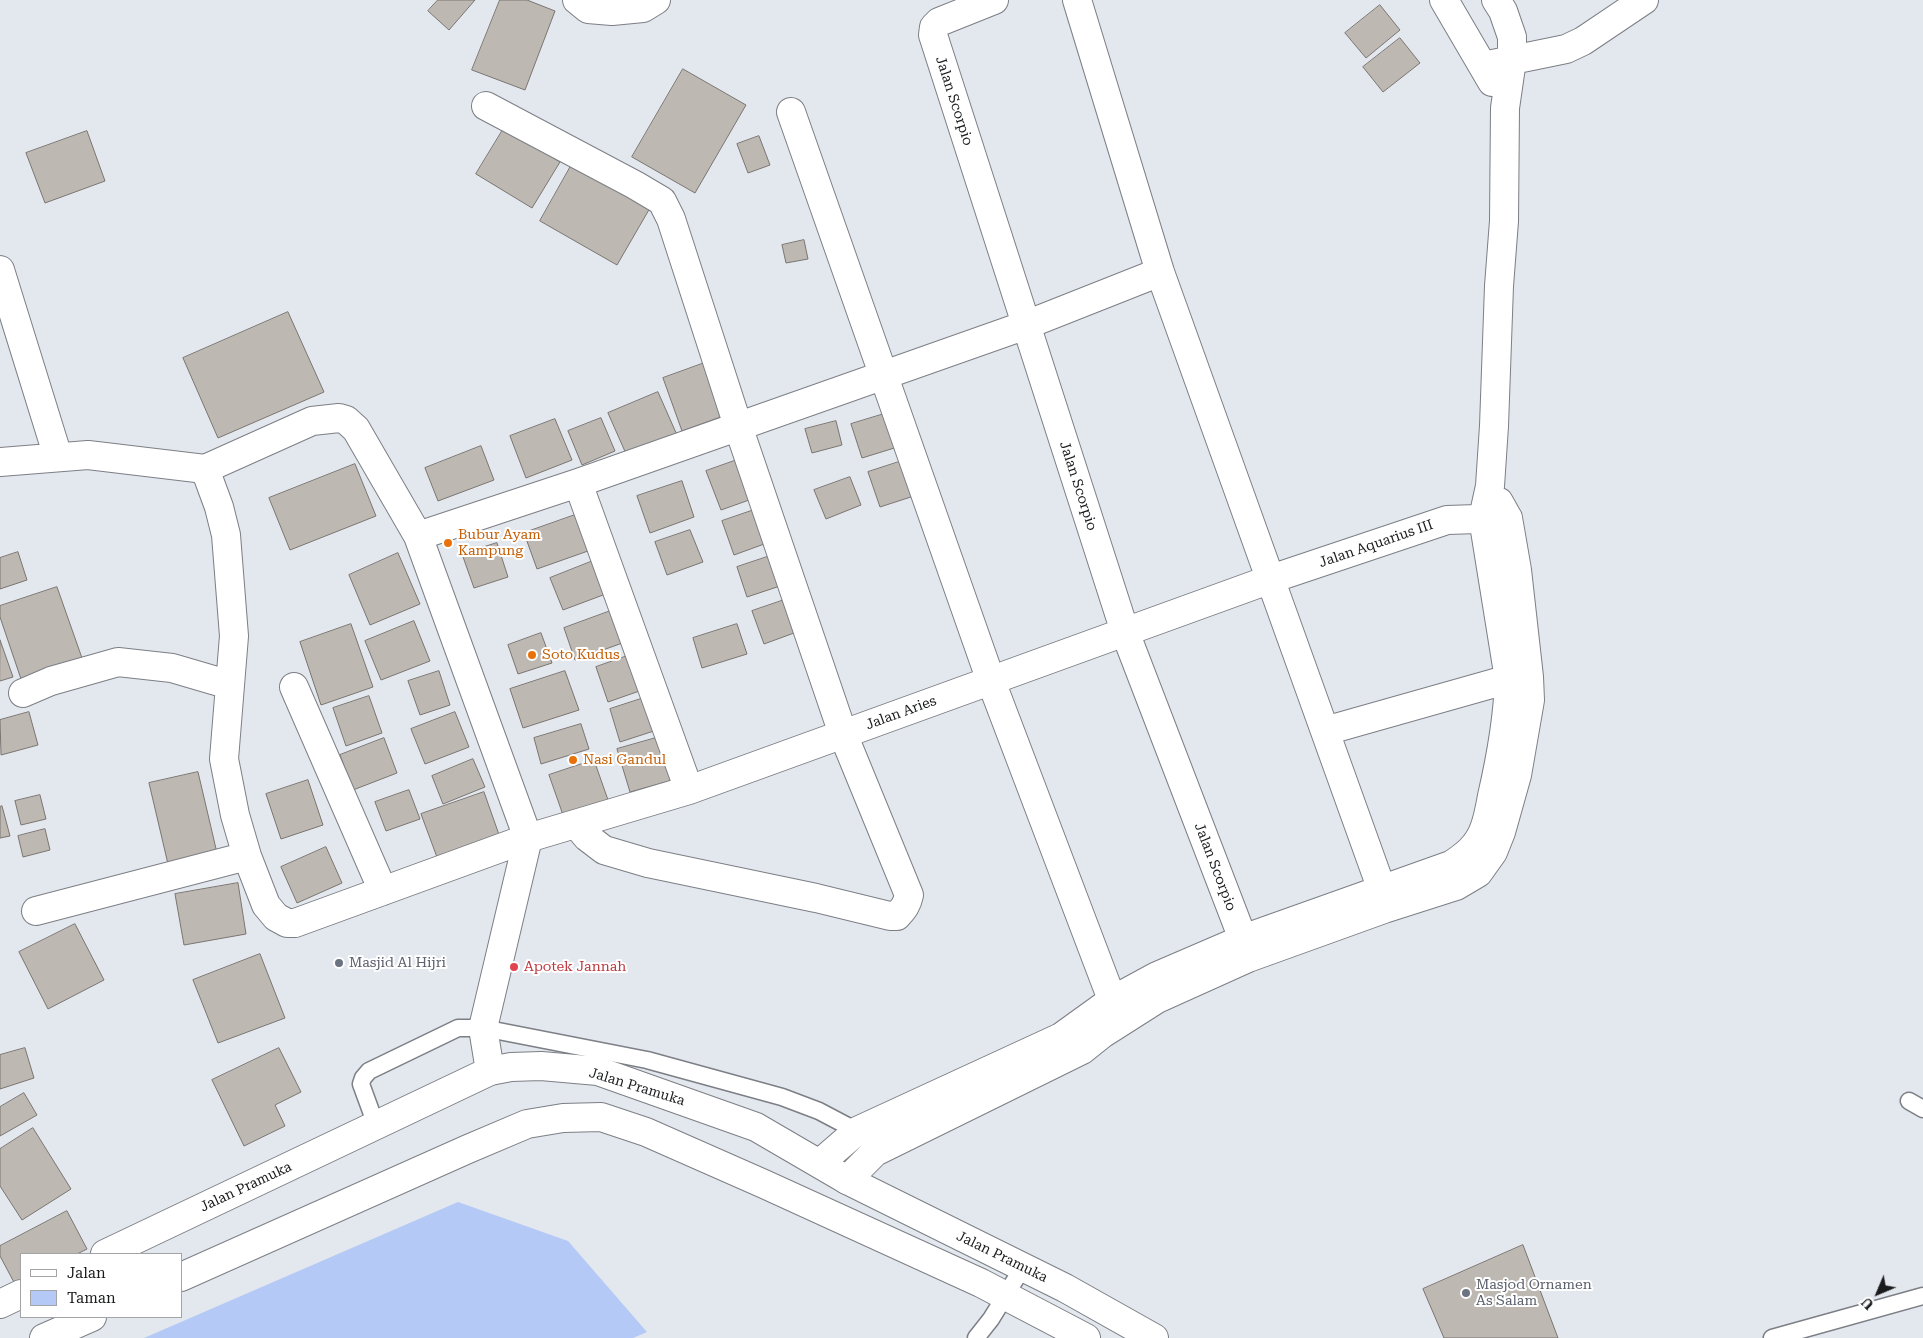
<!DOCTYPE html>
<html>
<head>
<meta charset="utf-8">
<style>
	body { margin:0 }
	#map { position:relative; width:1923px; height:1338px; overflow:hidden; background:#e3e7ee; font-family:"Roboto Serif",serif }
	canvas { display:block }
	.legend { position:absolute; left:20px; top:1253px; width:162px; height:65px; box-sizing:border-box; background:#fff; border:1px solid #a3a4a5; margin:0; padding:6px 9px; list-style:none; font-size:15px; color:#1a1b1d }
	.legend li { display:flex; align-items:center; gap:10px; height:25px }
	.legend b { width:25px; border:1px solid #a3a4a5 }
	.north { position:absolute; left:1853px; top:1268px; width:50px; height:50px; -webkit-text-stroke:4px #fff; paint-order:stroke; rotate:225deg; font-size:14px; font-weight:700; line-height:20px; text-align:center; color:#1a1b1d }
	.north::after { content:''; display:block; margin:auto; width:18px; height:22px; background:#1a1b1d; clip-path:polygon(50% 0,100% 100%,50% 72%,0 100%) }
</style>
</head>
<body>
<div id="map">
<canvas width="1923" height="1338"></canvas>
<ul class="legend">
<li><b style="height:6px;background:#fff"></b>Jalan</li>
<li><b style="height:14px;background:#b4c9f5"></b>Taman</li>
</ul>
<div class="north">U</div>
</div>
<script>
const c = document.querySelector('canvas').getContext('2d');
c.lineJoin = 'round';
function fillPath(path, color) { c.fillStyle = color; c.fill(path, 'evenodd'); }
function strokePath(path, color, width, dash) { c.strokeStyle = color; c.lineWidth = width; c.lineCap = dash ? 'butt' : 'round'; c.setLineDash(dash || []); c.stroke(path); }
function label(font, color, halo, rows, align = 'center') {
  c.font = font + ' "Roboto Serif",serif'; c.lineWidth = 4; c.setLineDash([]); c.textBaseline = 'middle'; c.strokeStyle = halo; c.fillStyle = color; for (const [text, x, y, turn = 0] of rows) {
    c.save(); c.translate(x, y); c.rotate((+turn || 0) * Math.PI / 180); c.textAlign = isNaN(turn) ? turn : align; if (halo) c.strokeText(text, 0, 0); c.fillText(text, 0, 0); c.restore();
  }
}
fillPath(new Path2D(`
	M458 1202 568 1241 647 1332 633 1338H144Z`), '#b4c9f5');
const building = new Path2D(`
	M438 0H475L449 30 428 11Z
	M500 0H527L555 11 525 90 472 70Z
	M1380 5 1400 30 1366 58 1345 33Z
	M1400 38 1420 63 1383 92 1363 67Z
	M683 69 746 105 695 193 632 157Z
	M504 128 560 162 532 208 476 174Z
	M87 131 105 181 45 203 26 153Z
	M759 136 770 165 748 173 737 144Z
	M576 157 654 201 617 265 540 221Z
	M804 240 808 259 786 263 782 245Z
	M288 312 324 392 218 438 183 358Z
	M710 361 729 414 682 431 663 378Z
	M658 392 677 435 627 456 608 413Z
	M894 411 904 445 862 458 851 424Z
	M601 418 615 451 582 465 568 431Z
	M555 419 572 460 526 478 510 436Z
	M836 421 842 445 812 453 805 429Z
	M481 446 494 480 438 501 425 468Z
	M908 459 920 494 880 507 868 472Z
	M737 460 752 499 721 510 706 471Z
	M355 464 376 516 290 550 269 498Z
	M850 477 861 505 826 519 814 490Z
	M682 481 694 517 650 533 637 496Z
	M754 510 767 543 734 555 722 521Z
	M575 515 588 551 537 569 524 533Z
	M690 530 703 562 667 575 655 542Z
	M497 543 508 577 474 588 462 554Z
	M18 552 27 580 0 589V558Z
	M398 553 420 604 370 625 349 575Z
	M773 555 783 585 747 597 737 567Z
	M598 559 611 592 563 610 550 578Z
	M57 587 82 658 21 679 0 617V606Z
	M793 597 805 629 764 644 752 611Z
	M616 609 628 641 575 660 564 628Z
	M414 621 430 661 381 680 365 641Z
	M351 624 373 687 321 705 300 642Z
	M737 624 747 654 702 668 693 638Z
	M541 633 552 663 518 674 508 645Z
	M0 640 13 677 0 681Z
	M636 653 648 688 608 702 596 667Z
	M439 671 450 705 420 715 408 681Z
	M565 671 579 710 523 728 510 689Z
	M369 696 382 733 346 746 333 708Z
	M647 697 657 730 620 742 610 709Z
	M29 712 38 745 1 755 0 720Z
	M455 712 469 747 425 764 411 729Z
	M581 724 589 749 541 764 534 738Z
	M663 736 676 779 630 792 617 749Z
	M384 738 397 773 353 790 340 755Z
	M473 759 485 787 443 804 432 776Z
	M594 760 608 800 563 815 549 775Z
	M198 772 217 853 168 864 149 783Z
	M308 780 323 825 281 839 266 794Z
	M409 790 420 819 386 831 375 802Z
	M484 792 503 846 441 868 421 814Z
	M40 795 46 819 21 825 15 801Z
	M2 806 10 836 0 838V807Z
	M45 829 50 850 23 857 18 836Z
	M326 847 342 883 297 903 281 867Z
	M238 883 246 934 184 945 175 894Z
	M75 924 104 980 48 1009 19 952Z
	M260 954 285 1018 218 1043 193 980Z
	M25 1048 34 1078 0 1089V1055Z
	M279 1048 301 1092 275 1105 285 1126 244 1146 212 1080Z
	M24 1093 37 1115 0 1136V1107Z
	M33 1128 71 1189 22 1220 0 1186V1149Z
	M67 1211 87 1249 77 1254H21V1283L16 1286 0 1256V1246Z
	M1523 1245 1558 1338H1444L1423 1289Z`);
fillPath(building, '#beb8b3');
strokePath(building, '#7a7570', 1);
const service = new Path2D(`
	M1909 1101 1923 1109
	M376 1125 361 1084 363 1078 369 1071 458 1028H483L647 1060 782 1097 819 1111 857 1131 861 1135
	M976 1338 991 1319 1023 1267
	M1772 1338 1923 1296`);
const minor = new Path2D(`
	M577 0 588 9 612 11 643 8 656 0
	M994 0 939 22 934 27 933 35 1125 632 1243 939 1247 956
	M1077 0 1160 272 1382 890 1384 907
	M1444 0 1492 82
	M1483 66 1566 49 1583 41 1644 0
	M486 106 635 185 662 201 671 219 738 426 843 734 909 895C907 905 903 909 897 916H890L816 898 648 863 604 850 587 837 577 825
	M791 112 991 681 1119 1018
	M0 270 58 457
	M0 462 88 455 205 469 312 421 339 418 346 420 356 429 418 536 528 838 483 1028 490 1071
	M205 469 219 507 226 535 234 636 224 759 235 815 247 856 266 905 276 917 287 923H295L528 838 689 790 1271 579 1447 520 1508 518
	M578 483 689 790
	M418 536 578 483 1026 325 1160 272
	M294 687 383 891
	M23 693 51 681 118 662 172 668 230 685
	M1325 731 1509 679 1526 677
	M36 911 247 856
	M820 1163 857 1131 1061 1037 1111 1001 1157 976 1243 939 1451 865C1465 856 1478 846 1484 829 1488 819 1490 807 1492 796 1501 757 1508 718 1509 679L1483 518 1490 486 1494 426 1499 286 1504 221 1505 108 1512 60V37L1503 11 1496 0
	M847 1180 875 1152 1082 1050 1102 1034 1157 999 1248 958 1384 909 1456 886 1478 873 1493 852 1501 832 1517 775 1530 700 1529 677 1517 570 1508 518 1499 502`);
const primary = new Path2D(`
	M105 1254 490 1071 511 1067 541 1066 598 1071 756 1127 847 1180 1065 1288 1154 1338
	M181 1277 468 1149 527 1124 563 1118 601 1117 646 1132 764 1184 981 1283 1086 1338
	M0 1304 21 1294
	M44 1338 92 1317`);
strokePath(service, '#7c7f85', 19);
strokePath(minor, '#7c7f85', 30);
strokePath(primary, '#7c7f85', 30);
strokePath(service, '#fff', 16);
strokePath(minor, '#fff', 28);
strokePath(primary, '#fff', 28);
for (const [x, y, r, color] of [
	[448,543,5,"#e8710a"],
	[532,655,5,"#e8710a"],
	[573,760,5,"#e8710a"],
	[339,963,5,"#6b7280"],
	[514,967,5,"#e0444e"],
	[1466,1293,5,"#6b7280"]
]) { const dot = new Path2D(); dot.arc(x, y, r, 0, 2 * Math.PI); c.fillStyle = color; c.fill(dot); strokePath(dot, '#fff', 2); }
label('14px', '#1a1b1d', '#fff', [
	["Jalan Scorpio",954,101,72],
	["Jalan Scorpio",1078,486,72],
	["Jalan Aquarius III",1376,544,-19],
	["Jalan Aries",901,713,-20],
	["Jalan Scorpio",1215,867,69],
	["Jalan Pramuka",637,1087,17],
	["Jalan Pramuka",246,1187,-25],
	["Jalan Pramuka",1002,1257,26]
]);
label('14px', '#c56008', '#fff', [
	["Bubur Ayam",458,535],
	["Kampung",458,551],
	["Soto Kudus",542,655],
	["Nasi Gandul",583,760]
], 'left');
label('14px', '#5b616d', '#fff', [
	["Masjid Al Hijri",349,963],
	["Masjod Ornamen",1476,1285],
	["As Salam",1476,1301]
], 'left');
label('14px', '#be3a42', '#fff', [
	["Apotek Jannah",524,967]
], 'left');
</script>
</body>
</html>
